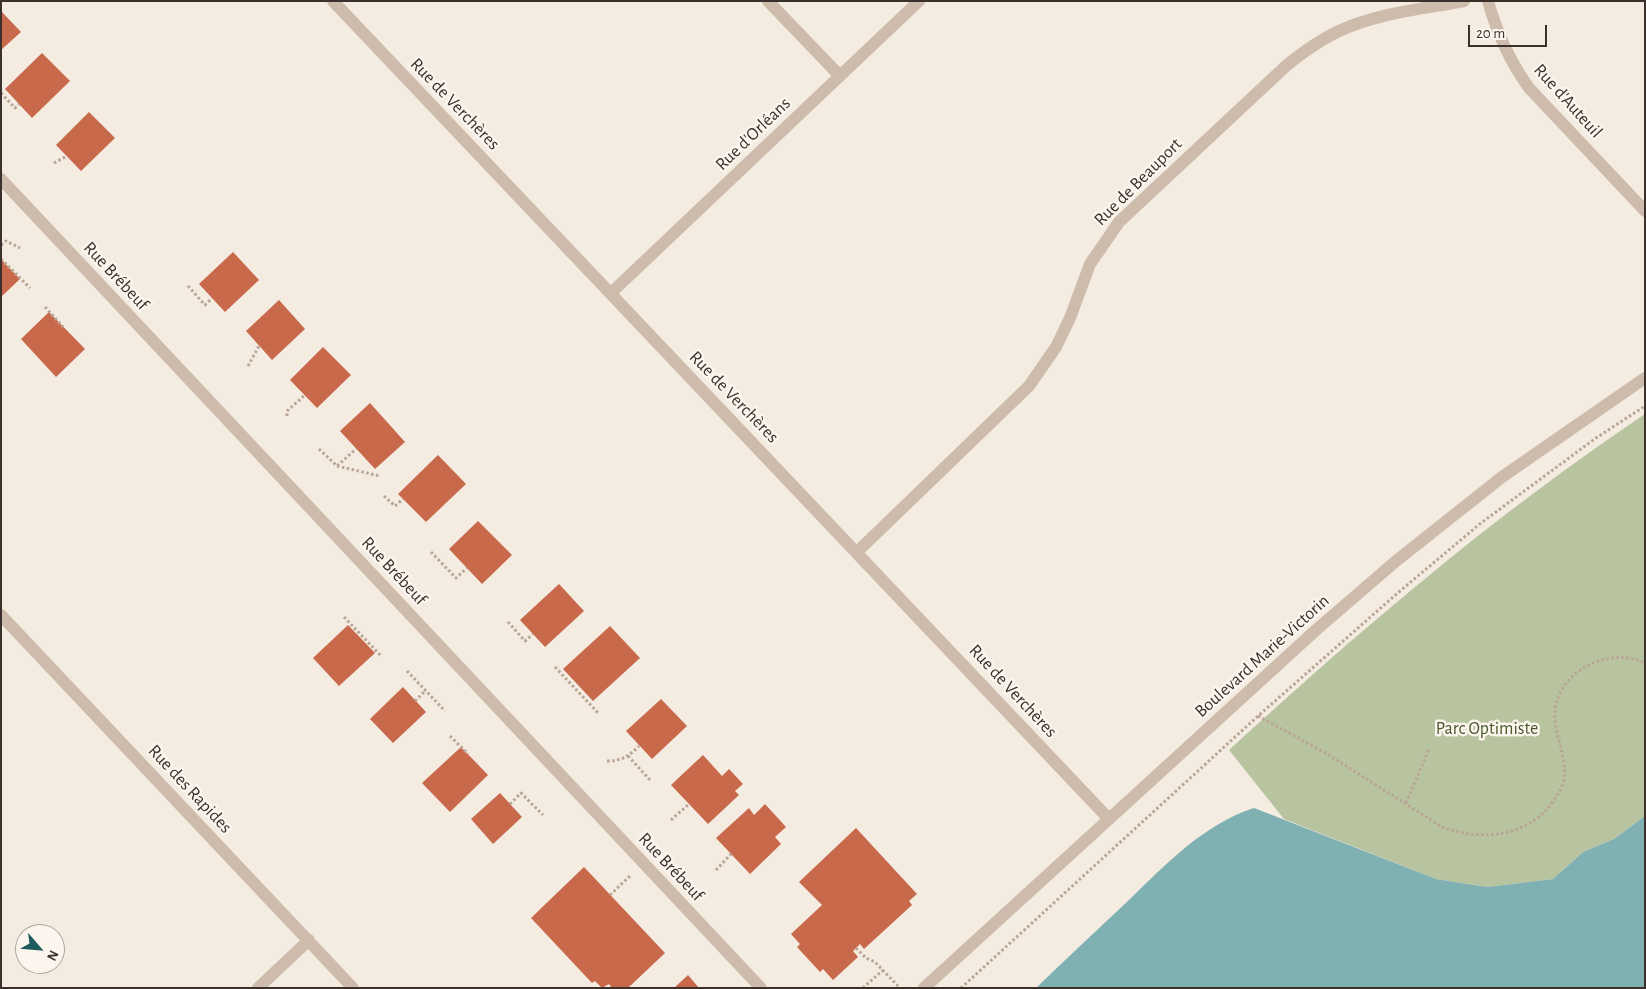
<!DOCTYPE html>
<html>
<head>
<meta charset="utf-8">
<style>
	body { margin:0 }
	#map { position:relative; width:1646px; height:989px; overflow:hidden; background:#f4ebe1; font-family:"Alegreya Sans",sans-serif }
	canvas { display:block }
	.frame { position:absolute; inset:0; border:2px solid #3b302b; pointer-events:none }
	.north { position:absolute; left:15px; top:924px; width:50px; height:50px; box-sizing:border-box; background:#fbf5ee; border:1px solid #aea6a0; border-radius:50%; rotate:117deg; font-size:14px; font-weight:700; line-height:20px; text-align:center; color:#3b302b }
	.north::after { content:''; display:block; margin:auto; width:18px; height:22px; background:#1f5a5e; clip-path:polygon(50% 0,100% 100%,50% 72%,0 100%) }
	.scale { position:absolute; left:1468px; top:25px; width:79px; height:22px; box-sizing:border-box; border:2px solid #3b302b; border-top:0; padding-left:6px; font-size:15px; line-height:18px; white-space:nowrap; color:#3b302b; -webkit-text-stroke:4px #fbf5ee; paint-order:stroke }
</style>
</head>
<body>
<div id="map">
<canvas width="1646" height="989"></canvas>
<div class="frame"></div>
<div class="north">N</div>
<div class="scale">20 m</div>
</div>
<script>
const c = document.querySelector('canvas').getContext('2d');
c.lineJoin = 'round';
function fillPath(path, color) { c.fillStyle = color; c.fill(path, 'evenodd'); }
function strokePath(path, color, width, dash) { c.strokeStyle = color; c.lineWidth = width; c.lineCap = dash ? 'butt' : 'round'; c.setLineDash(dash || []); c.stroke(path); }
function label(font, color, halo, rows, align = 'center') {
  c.font = font + ' "Alegreya Sans",sans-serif'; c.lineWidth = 5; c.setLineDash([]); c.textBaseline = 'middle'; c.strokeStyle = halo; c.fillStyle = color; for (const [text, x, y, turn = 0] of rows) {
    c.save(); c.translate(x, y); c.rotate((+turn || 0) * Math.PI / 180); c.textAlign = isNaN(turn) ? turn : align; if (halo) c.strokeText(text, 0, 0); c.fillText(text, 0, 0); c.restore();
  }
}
fillPath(new Path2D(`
	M1645 414V816L1614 839 1583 852 1553 879 1487 887 1436 879 1284 819 1229 750C1361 629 1496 514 1645 414Z`), '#b8c4a0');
fillPath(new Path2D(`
	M1254 808 1436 879 1487 887 1553 879 1583 852 1614 839 1645 816V988H1036C1066 959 1097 930 1128 901 1165 865 1204 824 1254 808Z`), '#7fb0b2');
fillPath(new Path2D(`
	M1 11 21 32 1 50Z
	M42 53 70 81 32 118 5 89Z
	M89 112 115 138 81 171 56 145Z
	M233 252 259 280 225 312 199 284Z
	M1 259 20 279 1 297Z
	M279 300 305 329 272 360 246 331Z
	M49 312 85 349 56 377 21 339Z
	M323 347 351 375 317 408 290 380Z
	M370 403 405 442 375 469 340 431Z
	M438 455 466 484 426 522 398 494Z
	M478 521 512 555 482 584 449 549Z
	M559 584 584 611 545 647 520 620Z
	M348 625 375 653 339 686 313 658Z
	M610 626 640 658 593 701 563 669Z
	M403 687 426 712 393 743 370 719Z
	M661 699 687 726 652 759 626 731Z
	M461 747 488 775 450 812 422 783Z
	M703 755 722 776 729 769 743 784 735 791 739 795 708 824 671 785Z
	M500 793 522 817 493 844 471 819Z
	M765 804 786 827 775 837 781 844 750 874 716 838 749 808 754 815Z
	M856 828 917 894 909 901 912 905 864 949 860 944 853 951 858 957 833 980 823 969 820 972 797 947 800 944 791 934 822 905 799 882Z
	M584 867 665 953 628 988H612L609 984 602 988 595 981 592 983 531 918Z
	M688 975 699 988H674Z`), '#c8694b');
strokePath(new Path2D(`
	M1 93 15 108 19 104
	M54 163 67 156
	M1 245 6 241 20 248
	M1 259 30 288
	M188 286 205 305 212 298
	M45 307 63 327
	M248 366 259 346
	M287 416V411L305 395
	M319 449 337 466 356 449
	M337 466 380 476
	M384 496 395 506 403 499
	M431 552 456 578 467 568
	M344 617 382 657
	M508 622 525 641 533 634
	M555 667 599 714
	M407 671 445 711
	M415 701 425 691
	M1258 716 1329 755 1442 827C1481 842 1530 837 1554 800 1558 794 1563 786 1564 779 1568 755 1550 728 1556 704 1565 667 1612 647 1645 663
	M450 736 468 754
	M628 756 650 780
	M607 761C622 761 629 756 639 746
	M1406 803 1429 749
	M510 804 521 793 543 815
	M671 820 689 804
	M716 870 731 854
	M610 895 630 876
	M856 948 866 958 875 962 898 986
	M863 988 883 970
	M961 988 1258 716 1400 591 1481 523 1596 438 1645 406`), '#b9a596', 3, [2.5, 2.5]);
strokePath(new Path2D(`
	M333 1 1109 819
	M768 1 840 76
	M1488 1C1497 34 1509 60 1529 88L1645 211
	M1 179 761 988
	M611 293 919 1
	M857 552 1029 386 1056 347 1070 318 1090 264 1119 222 1287 65C1303 52 1320 40 1339 31 1377 13 1423 9 1464 1
	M1 615 353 988
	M258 988 309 940
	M924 988 1316 630 1396 561 1502 477 1645 378`), '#cdbbac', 12);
label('18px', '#3b302b', '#fbf5ee', [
	["Rue d'Auteuil",1568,101,48],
	["Rue de Verchères",455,104,46],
	["Rue d'Orléans",753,134,-44],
	["Rue de Beauport",1138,182,-45],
	["Rue Brébeuf",116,276,47],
	["Rue de Verchères",734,397,46],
	["Rue Brébeuf",394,571,47],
	["Boulevard Marie-Victorin",1262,656,-42],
	["Rue de Verchères",1013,691,47],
	["Rue des Rapides",190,789,47],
	["Rue Brébeuf",671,867,47]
]);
label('18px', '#4a5a2e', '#fbf5ee', [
	["Parc Optimiste",1487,729]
]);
</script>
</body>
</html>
